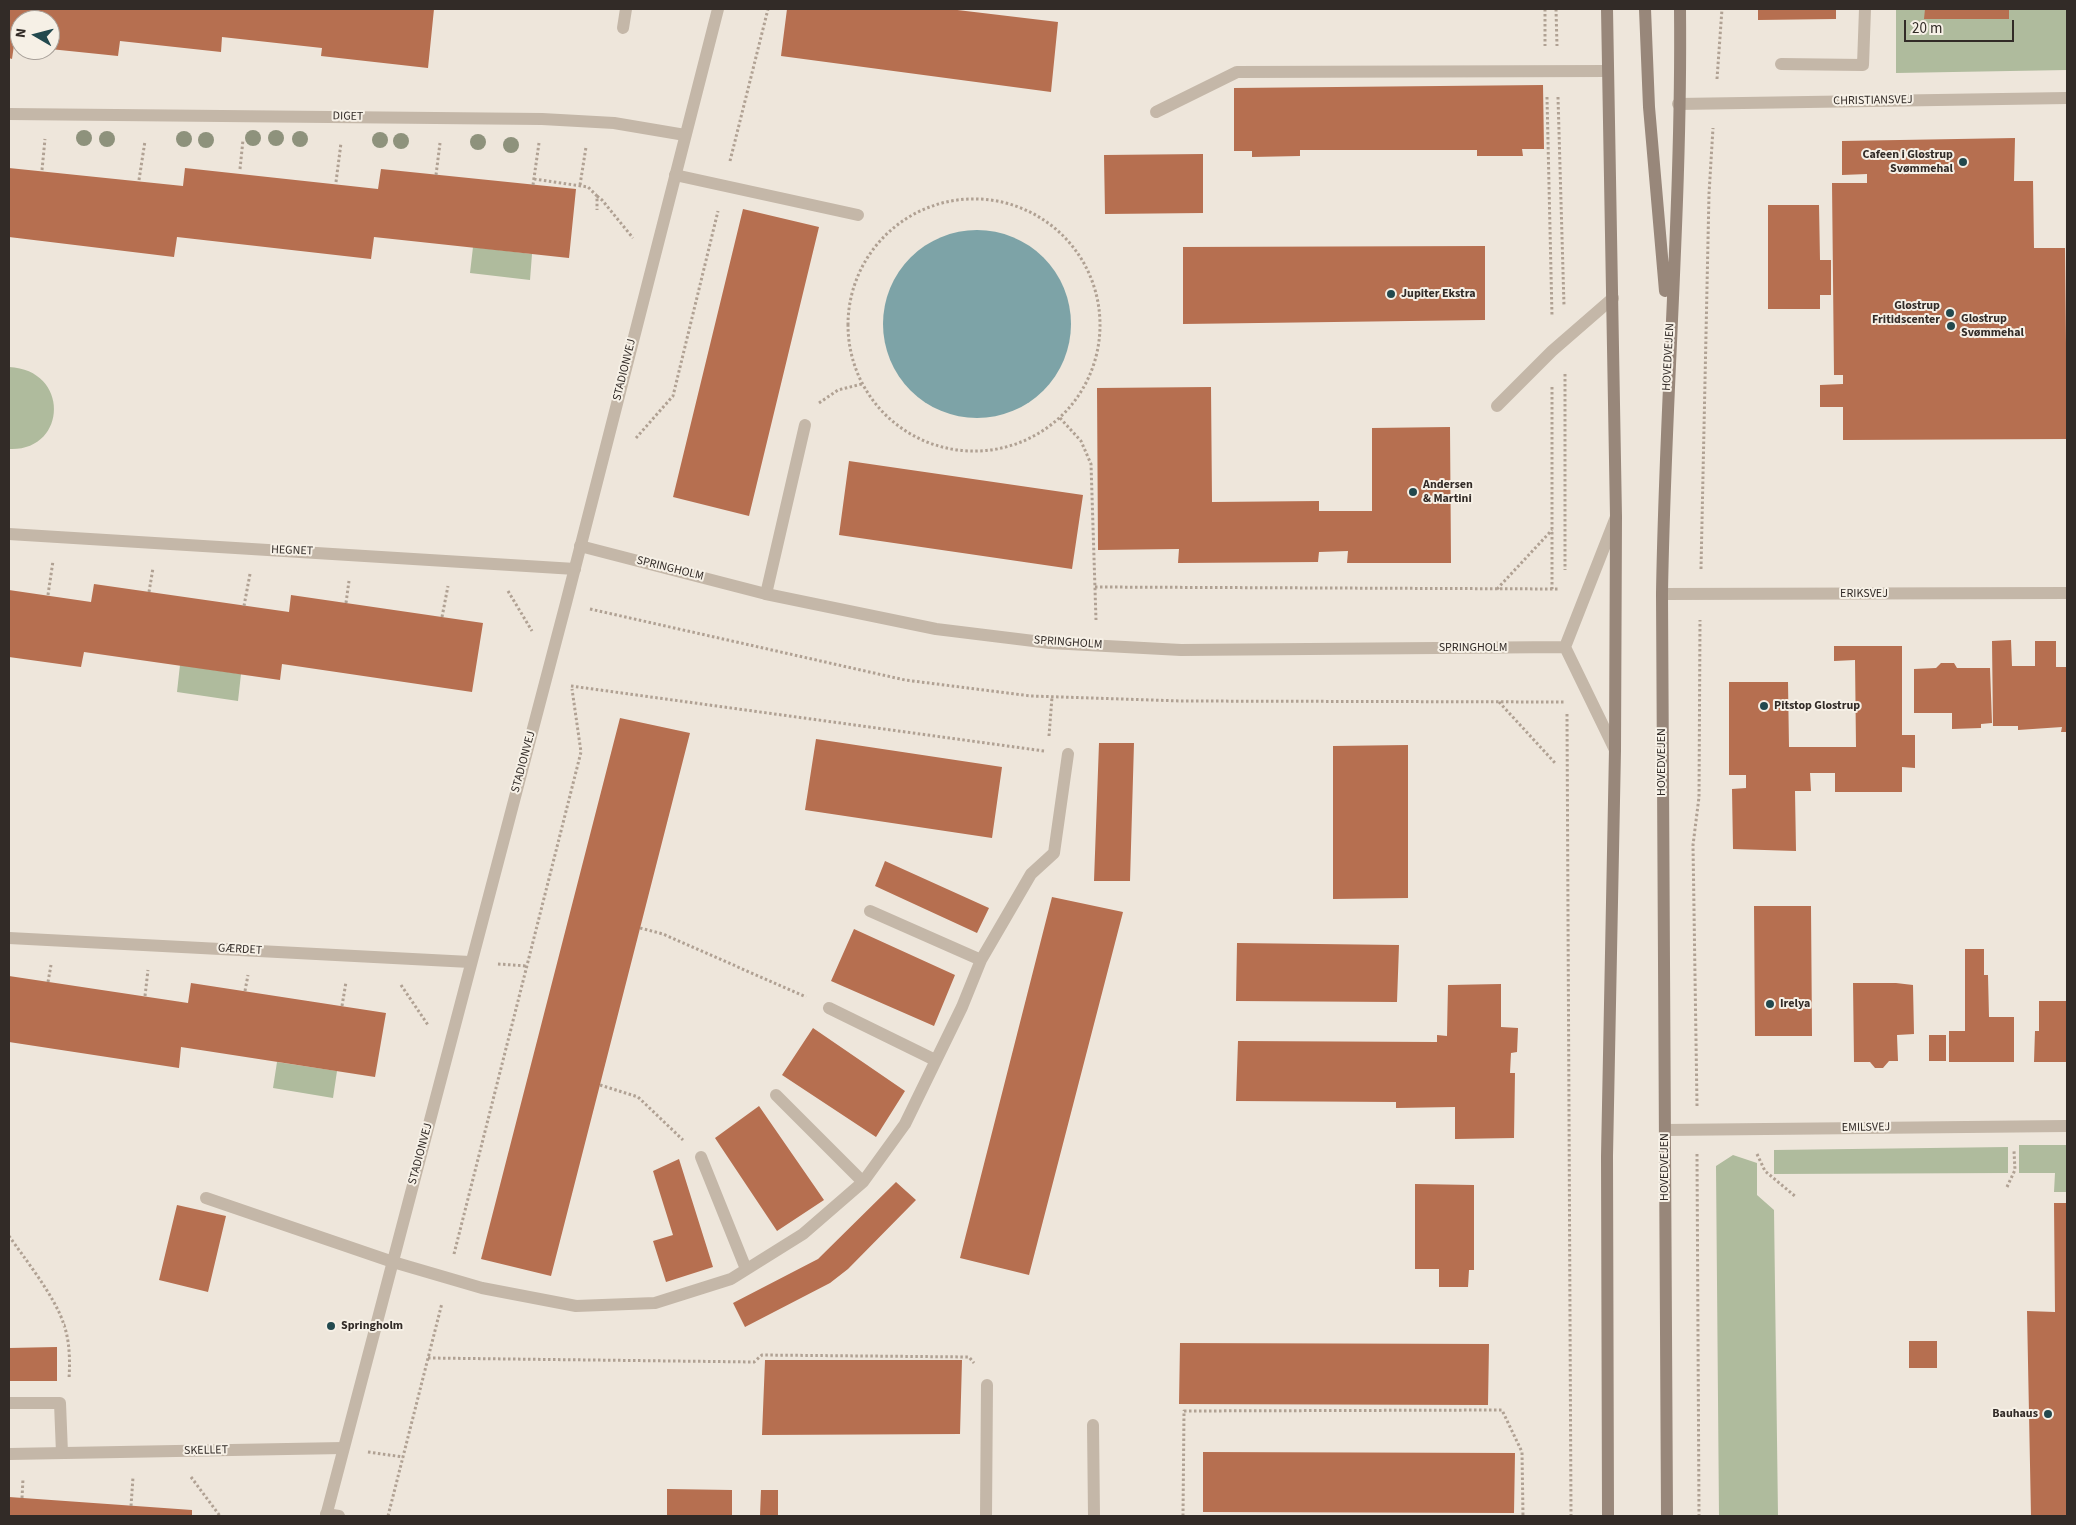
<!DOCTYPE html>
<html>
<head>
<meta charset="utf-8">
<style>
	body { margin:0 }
	#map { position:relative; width:2076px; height:1525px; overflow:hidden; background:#eee6db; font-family:"Source Sans 3",sans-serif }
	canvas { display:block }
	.frame { position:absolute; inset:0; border:10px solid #322b27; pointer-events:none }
	.north { position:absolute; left:10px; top:10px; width:50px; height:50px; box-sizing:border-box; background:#f6f0e6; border:1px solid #a8a19a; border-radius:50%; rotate:278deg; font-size:14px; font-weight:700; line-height:20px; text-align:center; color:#322b27 }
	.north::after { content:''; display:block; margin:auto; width:18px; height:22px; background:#22494e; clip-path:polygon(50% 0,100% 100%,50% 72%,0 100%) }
	.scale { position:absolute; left:1904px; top:20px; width:110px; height:22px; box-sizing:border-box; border:2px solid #322b27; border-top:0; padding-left:6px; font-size:15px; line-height:18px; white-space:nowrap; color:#322b27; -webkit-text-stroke:4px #f6f0e6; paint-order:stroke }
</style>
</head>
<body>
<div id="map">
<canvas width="2076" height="1525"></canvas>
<div class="frame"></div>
<div class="north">N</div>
<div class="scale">20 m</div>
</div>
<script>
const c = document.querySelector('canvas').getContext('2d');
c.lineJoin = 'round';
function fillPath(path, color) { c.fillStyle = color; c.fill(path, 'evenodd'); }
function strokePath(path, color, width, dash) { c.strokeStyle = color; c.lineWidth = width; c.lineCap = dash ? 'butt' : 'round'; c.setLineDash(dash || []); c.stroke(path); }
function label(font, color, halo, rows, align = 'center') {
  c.font = font + ' "Source Sans 3",sans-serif'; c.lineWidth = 4; c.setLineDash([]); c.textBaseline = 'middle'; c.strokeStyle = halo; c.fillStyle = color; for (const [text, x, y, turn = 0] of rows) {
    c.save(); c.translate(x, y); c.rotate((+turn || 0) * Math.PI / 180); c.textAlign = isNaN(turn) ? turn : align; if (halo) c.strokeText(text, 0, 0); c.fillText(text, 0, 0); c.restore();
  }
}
fillPath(new Path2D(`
	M1896 9H2067V70L1896 73Z
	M473 247 532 254 530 280 470 273Z
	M9 367C71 370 67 452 9 449Z
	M180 665 241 674 238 701 177 692Z
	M277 1062 337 1071 333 1098 273 1088Z
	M2019 1145H2067V1192H2054L2055 1173H2019Z
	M2008 1147V1173L1774 1174V1150Z
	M1733 1155 1757 1163V1195L1774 1210 1778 1516H1719L1716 1166Z`), '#afbb9d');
fillPath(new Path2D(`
	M883 324a94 94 0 1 1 188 0a94 94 0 1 1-188 0Z`), '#7da3a7');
fillPath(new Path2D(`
	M9 9H434L428 68 321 56 322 48 222 37 221 52 120 41 118 56 50 49V20H20V45H14L12 59 9 58Z
	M787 9H949L1058 22 1051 92 781 56Z
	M1758 9H1836V19L1758 20Z
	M1925 9H2009V19H1924Z
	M1543 85 1544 149H1522L1523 156H1477V150H1300V156L1252 157V151H1234V88Z
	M2015 138 2014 181H2033L2034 248H2065L2067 439 1843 440V407H1820V385L1843 384V375H1834L1832 183H1867V174L1842 175V141Z
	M1203 154V213L1105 214 1104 155Z
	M9 168 183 186 185 168 378 189 381 169 576 189 569 258 374 237 371 259 177 237 174 257 9 237Z
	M1768 205H1819L1820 260H1831V295H1820V309H1768Z
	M743 209 819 227 749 516 673 497Z
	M1485 246V320L1183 324V247Z
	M1211 387 1212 502 1319 501V511H1372V428L1450 427 1451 563H1347L1348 551 1319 552 1318 562 1178 563 1179 549 1098 550 1097 388Z
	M849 461 1083 495 1072 569 839 535Z
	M94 584 289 612 291 595 483 623 472 692 282 664 280 680 84 652 81 667 9 657V590L91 602Z
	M2011 640 2012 666H2035V641H2056V667H2067V732H2061L2062 727 2018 730V726H1993L1992 641Z
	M1834 646H1902V735H1915V768L1902 767V792H1835V773H1810L1811 791H1795L1796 851 1733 849 1732 789 1746 788V775H1729V682H1788L1789 747H1856L1855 660 1834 661Z
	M1941 663H1954L1957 668H1990L1992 723 1981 724V728L1952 729V713H1914V669L1936 668Z
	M620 718 690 733 551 1276 481 1259Z
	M816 739 1002 767 992 838 805 810Z
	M1099 743H1134L1130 881H1094Z
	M1408 745V898L1333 899V746Z
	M885 861 989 908 977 933 875 886Z
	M1052 897 1123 912 1029 1275 960 1258Z
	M1754 906H1811L1812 1036H1755Z
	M854 929 955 975 934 1026 831 981Z
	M1237 943 1399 945 1397 1002 1236 1001Z
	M1965 949H1984V975H1988L1989 1017H2014V1062H1949V1031H1965Z
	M9 976 188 1003 191 983 386 1013 375 1077 181 1047 179 1068 9 1042Z
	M1853 983H1896L1913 985 1914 1034 1897 1035 1898 1061H1889L1883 1068H1875L1870 1062H1854Z
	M1501 984V1027L1518 1028 1517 1052 1511 1053 1510 1073H1515L1514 1138 1455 1139V1107L1396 1108V1102L1236 1101 1238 1041 1437 1042V1035L1447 1036 1448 985Z
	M2039 1001H2067V1062H2034L2035 1031H2039Z
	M813 1028 905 1091 876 1137 782 1075Z
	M1929 1035H1946V1061H1929Z
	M759 1106 824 1200 777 1231 715 1138Z
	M679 1159 713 1267 666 1282 653 1241 673 1235 653 1171Z
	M896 1182 916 1200 848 1269 830 1283 745 1327 733 1303 818 1259Z
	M1415 1184 1474 1185V1270H1469L1468 1287H1439V1269H1415Z
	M2054 1203H2067V1516H2031L2027 1311 2055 1312Z
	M177 1205 226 1216 208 1292 159 1280Z
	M1909 1341H1937V1368H1909Z
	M1180 1343 1489 1344 1488 1405 1179 1404Z
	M57 1347V1381H9V1348Z
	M765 1360H962L960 1434 762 1435Z
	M1203 1452 1515 1453 1514 1513 1203 1512Z
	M667 1489 732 1490V1516H667Z
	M761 1490H778V1516H760Z
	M9 1497 192 1510V1516H9Z`), '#b66f50');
strokePath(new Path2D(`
	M1545 9V46
	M1556 9 1557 46
	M1717 79 1722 9
	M1547 97 1552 316
	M1558 97 1564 306
	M730 161 768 9
	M240 169 243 140
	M42 170 45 139
	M436 175 440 143
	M534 179 588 187 597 196V210
	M139 180 145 141
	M336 182 341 143
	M533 185 539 143
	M580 185 586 147
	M597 196 602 200 633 238
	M848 325a126 126 0 1 1 252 0a126 126 0 1 1-252 0Z
	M1565 374V570
	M1552 387V589
	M819 403 838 390 862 384
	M1060 418 1081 441 1091 464 1096 620
	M636 438 673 396 718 211
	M1701 569 1709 194 1713 128
	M1095 587 1560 589
	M1497 589 1552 530
	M508 591 532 631
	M149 592 153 568
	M48 595 53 561
	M346 603 349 581
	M244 606 250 574
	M590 609 905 680 1031 696 1180 701 1564 702
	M442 617 448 586
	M571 686 1044 751
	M1499 702 1556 764
	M1567 714 1571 1516
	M1049 736 1052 697
	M640 928 663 934 806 997
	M498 964 527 966
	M48 982 51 965
	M401 985 428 1025
	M245 991 248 975
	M145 996 148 970
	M342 1006 346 982
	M600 1085 638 1097 683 1140
	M1697 1106 1693 845 1699 797 1700 620
	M1697 1154 1699 1516
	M1757 1154 1765 1171 1796 1197
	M2007 1187 2015 1170 2014 1151
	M9 1236C25 1259 56 1298 64 1325 70 1342 70 1362 69 1379
	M454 1254 581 752 572 689
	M428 1358 754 1362 762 1355 969 1357 974 1363
	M368 1452 403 1457
	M191 1477 220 1516
	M22 1498 23 1479
	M131 1506 133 1477
	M388 1516 442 1303
	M1183 1516 1184 1411 1502 1410 1522 1452 1523 1516`), '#b0a193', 3, [2.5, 2.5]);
strokePath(new Path2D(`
	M623 28 626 9
	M1781 64 1863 65 1865 9
	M1156 112 1237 72 1608 71
	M675 175 858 215
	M1497 406 1552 351 1613 298
	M766 594 805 425
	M870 911 981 960
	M829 1008 935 1060
	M776 1095 863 1182
	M701 1157 746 1269
	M206 1198 393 1262 482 1288 576 1306 655 1303 731 1279 803 1234 863 1182 905 1124 962 1007 981 960 1031 874 1054 853 1068 754
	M9 1403H60L62 1453
	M326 1514 339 1516
	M986 1516 987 1385`), '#c4b7a8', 12);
strokePath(new Path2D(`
	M1678 104 2067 98
	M9 114 542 119 614 123 685 135
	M9 534 575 569
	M580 546 766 594 936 629 1050 643 1181 650 1565 647
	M1662 594 2067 593
	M1615 750 1565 647 1616 517
	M9 938 470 962
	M1665 1130 2067 1126
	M1093 1425 1094 1516
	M9 1454 343 1448`), '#c4b7a8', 12);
strokePath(new Path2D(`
	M326 1516 566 603 718 9`), '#c4b7a8', 12);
strokePath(new Path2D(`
	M1607 9 1616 517 1615 750 1607 1156 1608 1516
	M1645 9 1649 107 1665 291
	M1667 1516 1662 594C1665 399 1682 204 1680 9`), '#98877a', 12);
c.fillStyle = '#8e927c';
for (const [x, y] of [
	[84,138],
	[253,138],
	[276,138],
	[107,139],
	[184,139],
	[300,139],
	[206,140],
	[380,140],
	[401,141],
	[478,142],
	[511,145]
]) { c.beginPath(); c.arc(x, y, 8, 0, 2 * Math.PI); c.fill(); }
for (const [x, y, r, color] of [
	[1963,162,5,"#22494e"],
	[1391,294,5,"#22494e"],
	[1950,313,5,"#22494e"],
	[1951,326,5,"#22494e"],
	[1413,492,5,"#22494e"],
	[1764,706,5,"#22494e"],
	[1770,1004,5,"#22494e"],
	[331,1326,5,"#22494e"],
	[2048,1414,5,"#22494e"]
]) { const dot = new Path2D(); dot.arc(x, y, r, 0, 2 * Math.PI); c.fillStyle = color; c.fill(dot); strokePath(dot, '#f6f0e6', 2); }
label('12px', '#322b27', '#f6f0e6', [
	["CHRISTIANSVEJ",1873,101,-1],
	["DIGET",348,117,1],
	["HOVEDVEJEN",1669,357,-87],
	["STADIONVEJ",625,370,-76],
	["HEGNET",292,551,2],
	["SPRINGHOLM",670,569,14],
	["ERIKSVEJ",1864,594],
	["SPRINGHOLM",1068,643,4],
	["SPRINGHOLM",1473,648],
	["STADIONVEJ",524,762,-75],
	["HOVEDVEJEN",1662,762,-90],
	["GÆRDET",240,950,3],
	["EMILSVEJ",1866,1128,-1],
	["STADIONVEJ",421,1154,-75],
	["HOVEDVEJEN",1665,1167,-90],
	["SKELLET",206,1451,-1]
]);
label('bold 12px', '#322b27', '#f6f0e6', [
	["Cafeen i Glostrup",1953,155,"right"],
	["Svømmehal",1953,169,"right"],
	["Jupiter Ekstra",1401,294],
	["Glostrup",1940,306,"right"],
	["Fritidscenter",1940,320,"right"],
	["Glostrup",1961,319],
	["Svømmehal",1961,333],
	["Andersen",1423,485],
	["& Martini",1423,499],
	["Pitstop Glostrup",1774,706],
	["Irelya",1780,1004],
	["Springholm",341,1326],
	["Bauhaus",2038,1414,"right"]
], 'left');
</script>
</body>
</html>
